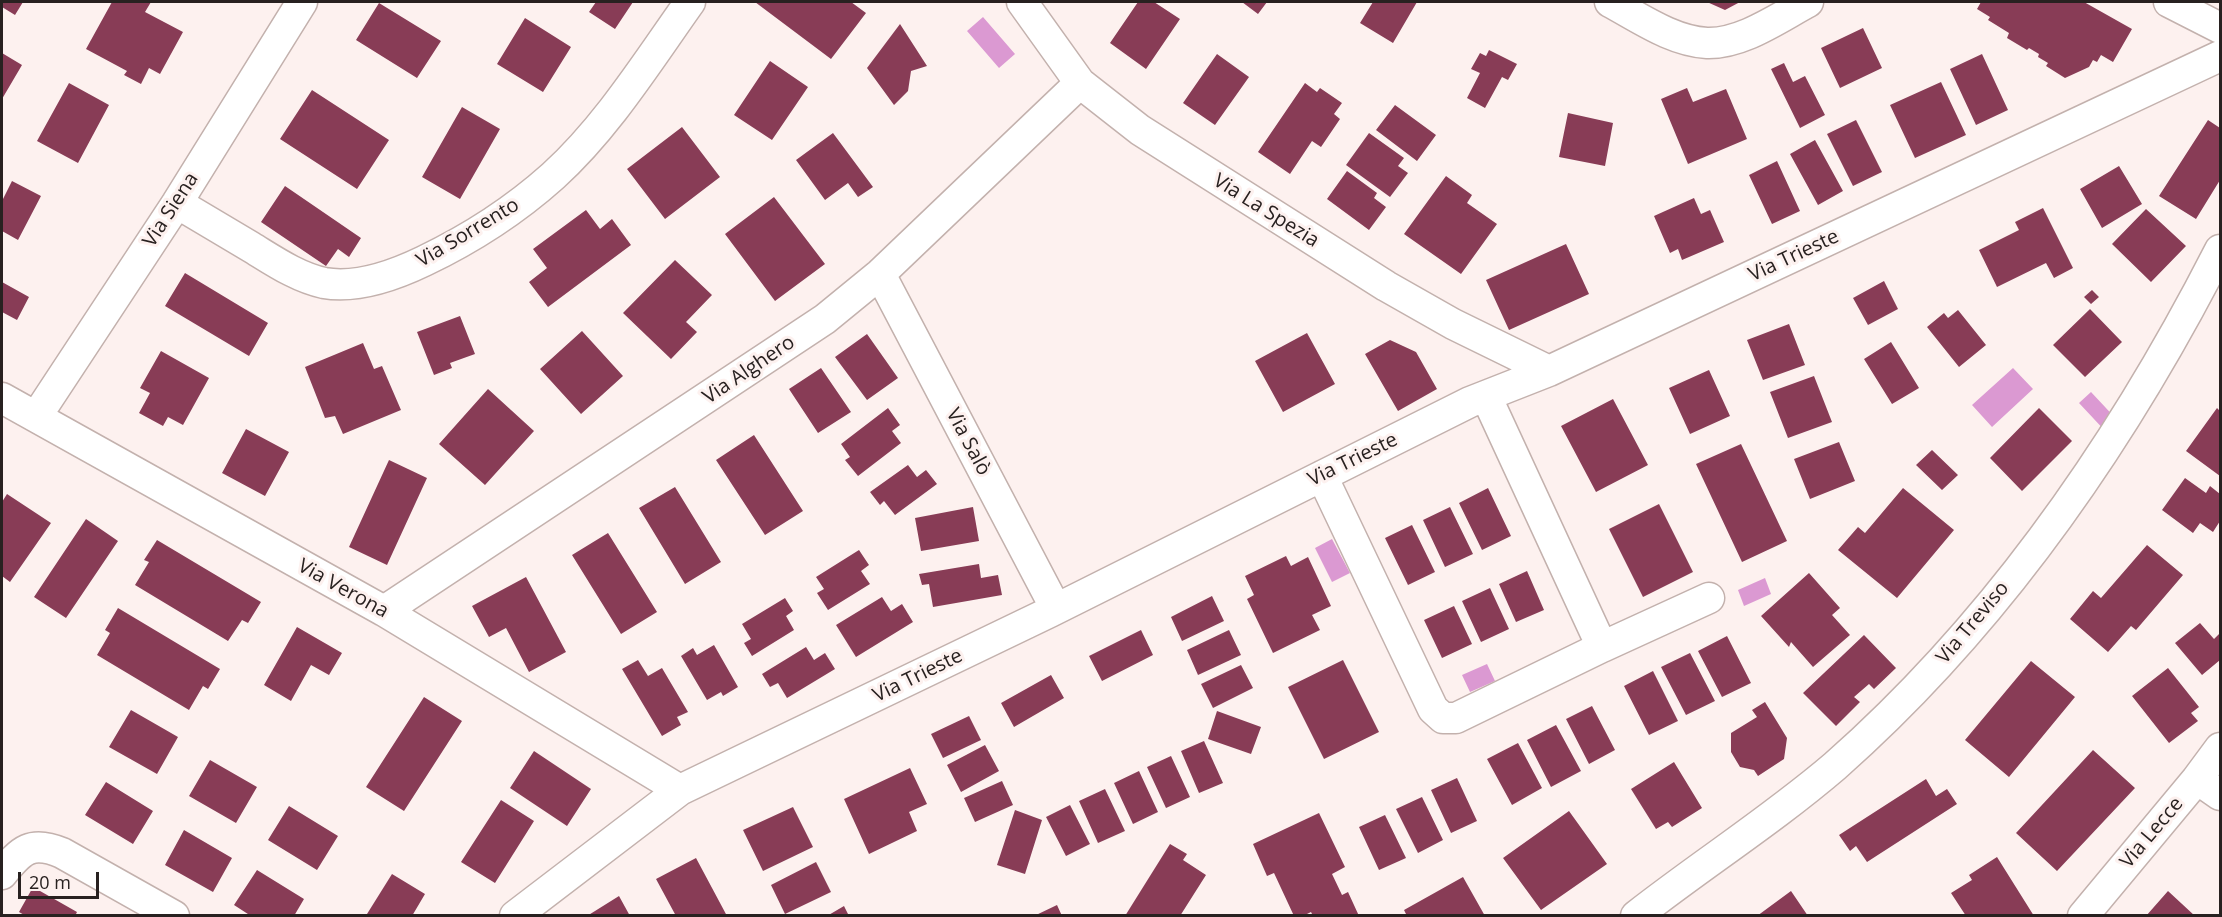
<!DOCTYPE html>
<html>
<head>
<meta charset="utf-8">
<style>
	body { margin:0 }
	#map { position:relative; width:2222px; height:917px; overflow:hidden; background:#fdf1ef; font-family:"Open Sans",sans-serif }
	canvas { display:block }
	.frame { position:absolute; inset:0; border:3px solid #282120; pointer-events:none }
	.scale { position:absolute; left:18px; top:872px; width:81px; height:27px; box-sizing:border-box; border:3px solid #282120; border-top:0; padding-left:8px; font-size:18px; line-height:21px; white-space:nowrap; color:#282120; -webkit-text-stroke:4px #fdf1ef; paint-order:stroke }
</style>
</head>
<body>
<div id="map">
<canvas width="2222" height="917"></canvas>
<div class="frame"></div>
<div class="scale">20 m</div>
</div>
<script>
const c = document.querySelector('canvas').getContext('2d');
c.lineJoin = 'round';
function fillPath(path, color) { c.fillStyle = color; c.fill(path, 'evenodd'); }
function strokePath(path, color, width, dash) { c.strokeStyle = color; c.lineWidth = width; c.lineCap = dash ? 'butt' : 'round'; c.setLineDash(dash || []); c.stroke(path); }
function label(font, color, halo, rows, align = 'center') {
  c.font = font + ' "Open Sans",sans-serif'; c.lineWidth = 6; c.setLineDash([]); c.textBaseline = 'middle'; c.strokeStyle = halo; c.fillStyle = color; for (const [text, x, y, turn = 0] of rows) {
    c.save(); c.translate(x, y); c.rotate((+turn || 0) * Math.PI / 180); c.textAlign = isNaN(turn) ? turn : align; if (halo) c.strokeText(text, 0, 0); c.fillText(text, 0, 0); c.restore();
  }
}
fillPath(new Path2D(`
	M983 17 1015 54 999 68 967 31Z
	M2013 368 2033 389 1992 427 1972 405Z
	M2091 392 2120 423 2108 434 2079 403Z
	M1332 539 1350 573 1332 582 1315 548Z
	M1765 578 1771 594 1744 606 1738 590Z
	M1487 664 1495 681 1470 692 1462 675Z`), '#db99d2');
fillPath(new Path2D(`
	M2 2H23L15 15 2 7Z
	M112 2H151L145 12 183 32 160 74 149 68 141 84 124 75 127 71 86 49Z
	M596 2H633L615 29 589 12Z
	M755 2H851L866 13 831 59Z
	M1138 2H1154L1180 19 1146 69 1110 43Z
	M1242 2H1267L1258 14Z
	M1373 2H1417L1393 43 1360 23Z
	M1707 2H1740L1725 10Z
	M1981 2H2084L2132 29 2113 62 2101 55 2097 62 2093 60 2089 67 2065 78 2046 66 2048 63 2038 57 2039 54 2029 48 2027 50 2007 38 2009 33 1988 20 1990 17 1977 9Z
	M379 3 441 41 417 78 356 40Z
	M525 18 571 47 543 92 497 64Z
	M900 24 927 66 911 71 908 91 894 105 867 68Z
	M1863 28 1882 68 1840 88 1821 48Z
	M1489 50 1517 64 1508 80 1502 77 1485 108 1467 98 1480 73 1471 69 1480 53 1486 56Z
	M2 53 22 65 2 99Z
	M1217 54 1249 77 1215 125 1183 103Z
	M1982 54 2008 110 1976 125 1950 69Z
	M770 61 808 87 772 140 734 115Z
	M1784 63 1793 82 1805 76 1825 115 1800 128 1771 69Z
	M1941 82 1966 135 1915 158 1890 105Z
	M69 83 109 105 78 163 37 141Z
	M1305 83 1317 92 1320 88 1342 103 1334 114 1340 119 1321 147 1312 141 1290 174 1258 152Z
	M1687 88 1693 102 1726 89 1747 139 1688 164 1661 99Z
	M312 90 389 140 357 189 280 139Z
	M1395 105 1436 135 1417 161 1376 130Z
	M462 107 500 129 460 199 422 177Z
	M1568 113 1613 123 1605 166 1559 157Z
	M1856 120 1882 172 1853 186 1827 134Z
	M2208 120 2220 128V180L2196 219 2159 196Z
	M682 127 720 177 665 219 627 169Z
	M833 133 873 187 858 197 848 183 825 200 796 160Z
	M1369 133 1404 158 1398 166 1408 173 1390 197 1346 165Z
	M1815 140 1843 191 1818 205 1790 154Z
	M1777 161 1800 211 1772 224 1749 175Z
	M2119 166 2142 204 2102 228 2080 189Z
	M1347 171 1377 193 1374 198 1386 207 1369 230 1327 199Z
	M1446 176 1472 195 1467 203 1497 224 1461 274 1404 234Z
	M12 181 41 196 18 240 2 231V201Z
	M285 186 361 238 349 257 338 249 326 266 261 222Z
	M774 197 825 264 775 301 725 234Z
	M1694 198 1701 214 1710 210 1724 242 1682 260 1678 249 1670 253 1654 216Z
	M2043 208 2073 268 2054 278 2046 263 1997 287 1979 250 2019 230 2015 222Z
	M2146 209 2186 246 2151 282 2112 244Z
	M586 210 600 229 612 219 631 245 548 307 529 282 547 268 533 249Z
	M1566 244 1589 294 1509 330 1486 280Z
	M675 260 712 295 686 322 697 332 671 359 623 313Z
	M185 273 268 323 249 356 165 306Z
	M1884 281 1898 309 1868 325 1853 298Z
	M2 282 29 297 17 320 2 312Z
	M2092 290 2099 297 2091 304 2084 297Z
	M2090 309 2122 342 2085 377 2053 345Z
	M1958 310 1986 345 1959 367 1927 327 1944 313 1948 318Z
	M460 316 475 354 450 363 452 368 434 375 417 332Z
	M1789 324 1805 365 1763 380 1747 340Z
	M582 331 623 376 581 414 540 369Z
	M1307 333 1335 384 1283 412 1255 361Z
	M867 334 898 378 867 400 835 357Z
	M1390 340 1416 352 1437 389 1398 411 1365 354Z
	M1891 342 1919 388 1892 404 1864 359Z
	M363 343 374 369 382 366 401 410 343 434 335 416 325 418 305 367Z
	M161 351 209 378 183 425 168 417 163 426 139 413 150 393 140 388Z
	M821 368 851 412 818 433 789 389Z
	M1709 370 1730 416 1690 434 1669 388Z
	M1814 376 1832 422 1788 438 1770 392Z
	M488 389 534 431 485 485 439 444Z
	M1613 399 1648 465 1596 492 1561 426Z
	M888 408 900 425 892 431 901 443 858 476 845 460 850 457 841 444Z
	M2039 408 2072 441 2022 491 1990 458Z
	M2217 408 2220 411V476L2186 451Z
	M246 429 289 452 265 496 222 473Z
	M754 435 803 511 765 535 716 460Z
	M1839 442 1855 481 1810 499 1794 459Z
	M1741 444 1787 541 1742 562 1696 464Z
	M1932 450 1958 475 1942 490 1916 465Z
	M389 460 427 478 387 565 349 547Z
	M908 465 917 477 926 470 937 484 895 515 884 501 880 505 870 492Z
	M2185 478 2206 493 2210 486 2220 494V521L2213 532 2200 523 2193 533 2162 510Z
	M675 487 721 562 685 584 639 508Z
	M1488 488 1511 536 1482 550 1459 503Z
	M1903 488 1954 530 1897 598 1838 550 1858 527 1865 533Z
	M7 494 51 523 10 582 2 576V502Z
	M1659 504 1693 572 1643 597 1609 529Z
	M973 507 979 541 921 551 915 518Z
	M1450 507 1473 554 1445 567 1423 520Z
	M86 519 118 541 66 618 34 597Z
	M1412 525 1435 572 1408 585 1385 538Z
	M608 533 657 612 621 634 572 555Z
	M157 540 261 602 248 623 242 620 228 641 135 585 149 562 144 560Z
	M2147 545 2183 575 2136 630 2131 626 2108 652 2070 619 2093 591 2101 598Z
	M859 550 869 565 861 571 870 584 828 610 817 593 824 589 816 577Z
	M1286 556 1291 566 1308 557 1331 606 1312 615 1320 630 1273 653 1247 599 1254 595 1245 576Z
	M979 564 981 578 998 575 1002 595 933 607 929 584 922 585 919 574Z
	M1527 571 1544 610 1516 622 1499 584Z
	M1809 573 1840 608 1832 615 1850 635 1813 667 1791 642 1789 647 1761 616Z
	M526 577 566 652 529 672 506 628 489 637 472 606Z
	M1490 588 1509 629 1481 642 1462 601Z
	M1212 596 1224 621 1182 641 1171 617Z
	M882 597 891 611 902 604 913 622 856 657 836 625Z
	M785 598 793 611 786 616 794 630 752 656 744 643 751 639 742 624Z
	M1454 606 1472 644 1442 658 1424 620Z
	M118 608 220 669 208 689 203 686 189 710 97 655 110 633 105 630Z
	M2200 623 2214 639 2220 633V660L2202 675 2175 643Z
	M297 627 342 653 329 675 311 665 291 701 264 685Z
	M1141 630 1153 655 1102 681 1089 656Z
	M1229 630 1241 655 1198 675 1187 650Z
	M1864 635 1896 668 1874 689 1869 684 1854 697 1860 702 1836 726 1803 693Z
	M1727 636 1751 683 1722 697 1698 651Z
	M714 645 738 687 723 696 721 692 707 700 681 656 693 648 697 655Z
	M806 647 814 660 825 653 835 669 787 698 778 683 770 687 762 674Z
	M1690 653 1715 701 1686 715 1661 667Z
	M638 660 648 676 662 668 688 712 677 717 681 725 662 736 622 669Z
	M1343 660 1379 732 1324 759 1288 687Z
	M2031 661 2075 697 2009 777 1965 740Z
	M1241 665 1253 688 1213 708 1201 684Z
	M2168 668 2199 707 2191 713 2198 721 2169 743 2132 696Z
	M1653 671 1678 721 1649 735 1624 686Z
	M1051 675 1064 698 1014 727 1001 703Z
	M424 697 462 721 404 811 366 787Z
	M1765 702 1787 738 1784 759 1758 776 1754 770 1740 767 1731 752V733L1757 717 1752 710Z
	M1592 706 1615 750 1589 764 1566 719Z
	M131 710 178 737 157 774 109 747Z
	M1217 711 1261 727 1251 754 1208 739Z
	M969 716 981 740 943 758 931 734Z
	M1556 725 1581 771 1551 787 1527 740Z
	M1204 741 1223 783 1199 793 1181 751Z
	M1518 743 1542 788 1512 805 1487 759Z
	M985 745 999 771 961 792 947 765Z
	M2093 750 2135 788 2057 871 2016 833Z
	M534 751 591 789 567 826 510 788Z
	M1171 756 1190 797 1166 808 1147 767Z
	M210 760 257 787 236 823 189 796Z
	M1674 762 1702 808 1672 827 1668 822 1656 829 1631 789Z
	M910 768 927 804 909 812 917 831 869 854 844 799Z
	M1139 771 1158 812 1133 824 1114 783Z
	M1457 778 1477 821 1451 833 1431 790Z
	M1926 779 1936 796 1947 789 1957 804 1867 862 1856 846 1850 851 1839 835Z
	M1002 781 1013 805 975 822 964 798Z
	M106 782 153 811 133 844 85 815Z
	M1105 789 1125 831 1098 843 1079 801Z
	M1422 797 1443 840 1418 853 1396 809Z
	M501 800 534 821 495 883 461 862Z
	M1070 805 1090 844 1066 856 1046 817Z
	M289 806 338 836 317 870 268 840Z
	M793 807 813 847 763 871 743 830Z
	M1015 810 1042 820 1025 874 997 865Z
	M1569 811 1607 864 1541 910 1503 858Z
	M1319 813 1345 867 1332 874 1342 895 1348 892 1359 916H1313L1311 912 1303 916H1294L1274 873 1267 876 1253 844Z
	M1385 815 1406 858 1379 870 1359 827Z
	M184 830 232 858 213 892 165 865Z
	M1170 844 1187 854 1183 860 1206 875 1180 916H1125Z
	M1997 857 2034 916H1966L1951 893 1972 880 1969 875Z
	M696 858 727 916H676L656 879Z
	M816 862 831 892 785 914 771 885Z
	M257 870 304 899 294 916H251L234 905Z
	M392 874 425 894 412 916H369L367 914Z
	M1463 877 1485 916H1407L1404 910Z
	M33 887 77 912 75 916H26L19 912Z
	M1791 891 1808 916H1757Z
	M2168 891 2195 916H2146Z
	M619 896 630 916H587Z
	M1057 905 1062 916H1034Z
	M844 906 849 916H827Z`), '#883c56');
const minor = new Path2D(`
	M1022 2 1080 83 1140 130 1386 286 1453 324 1549 371
	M1610 2C1640 18 1672 41 1707 43 1742 44 1778 18 1808 2
	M2169 2 2220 28
	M177 203C201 217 226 232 251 247 274 261 297 277 324 283 358 289 395 275 424 261 470 239 515 210 553 176 607 127 648 61 690 2
	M880 274 1056 609
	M2 398 384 611 680 790
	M36 417 177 203 302 2
	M1322 476 1433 709 1443 718H1456L1602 647 1486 396
	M384 611 825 319 880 274 1080 83
	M1602 647 1709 598
	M2197 779 2220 795
	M2 874C21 850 31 840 62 853L174 916
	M515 916 680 790 1050 612 1470 402 1549 371 2220 56
	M1636 916C1701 865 1772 820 1835 766 1997 623 2122 442 2220 250
	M2083 916 2197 779 2220 748`);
strokePath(minor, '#c3b1ad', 33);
strokePath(minor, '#fff', 30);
label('20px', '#282120', '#fdf1ef', [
	["Via Siena",171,210,-57],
	["Via La Spezia",1266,211,32],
	["Via Sorrento",468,233,-31],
	["Via Trieste",1794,256,-25],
	["Via Alghero",749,370,-34],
	["Via Salò",968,442,62],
	["Via Trieste",1353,460,-26],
	["Via Verona",343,589,29],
	["Via Treviso",1973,623,-50],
	["Via Trieste",918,676,-26],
	["Via Lecce",2152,833,-50]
]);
</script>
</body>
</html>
